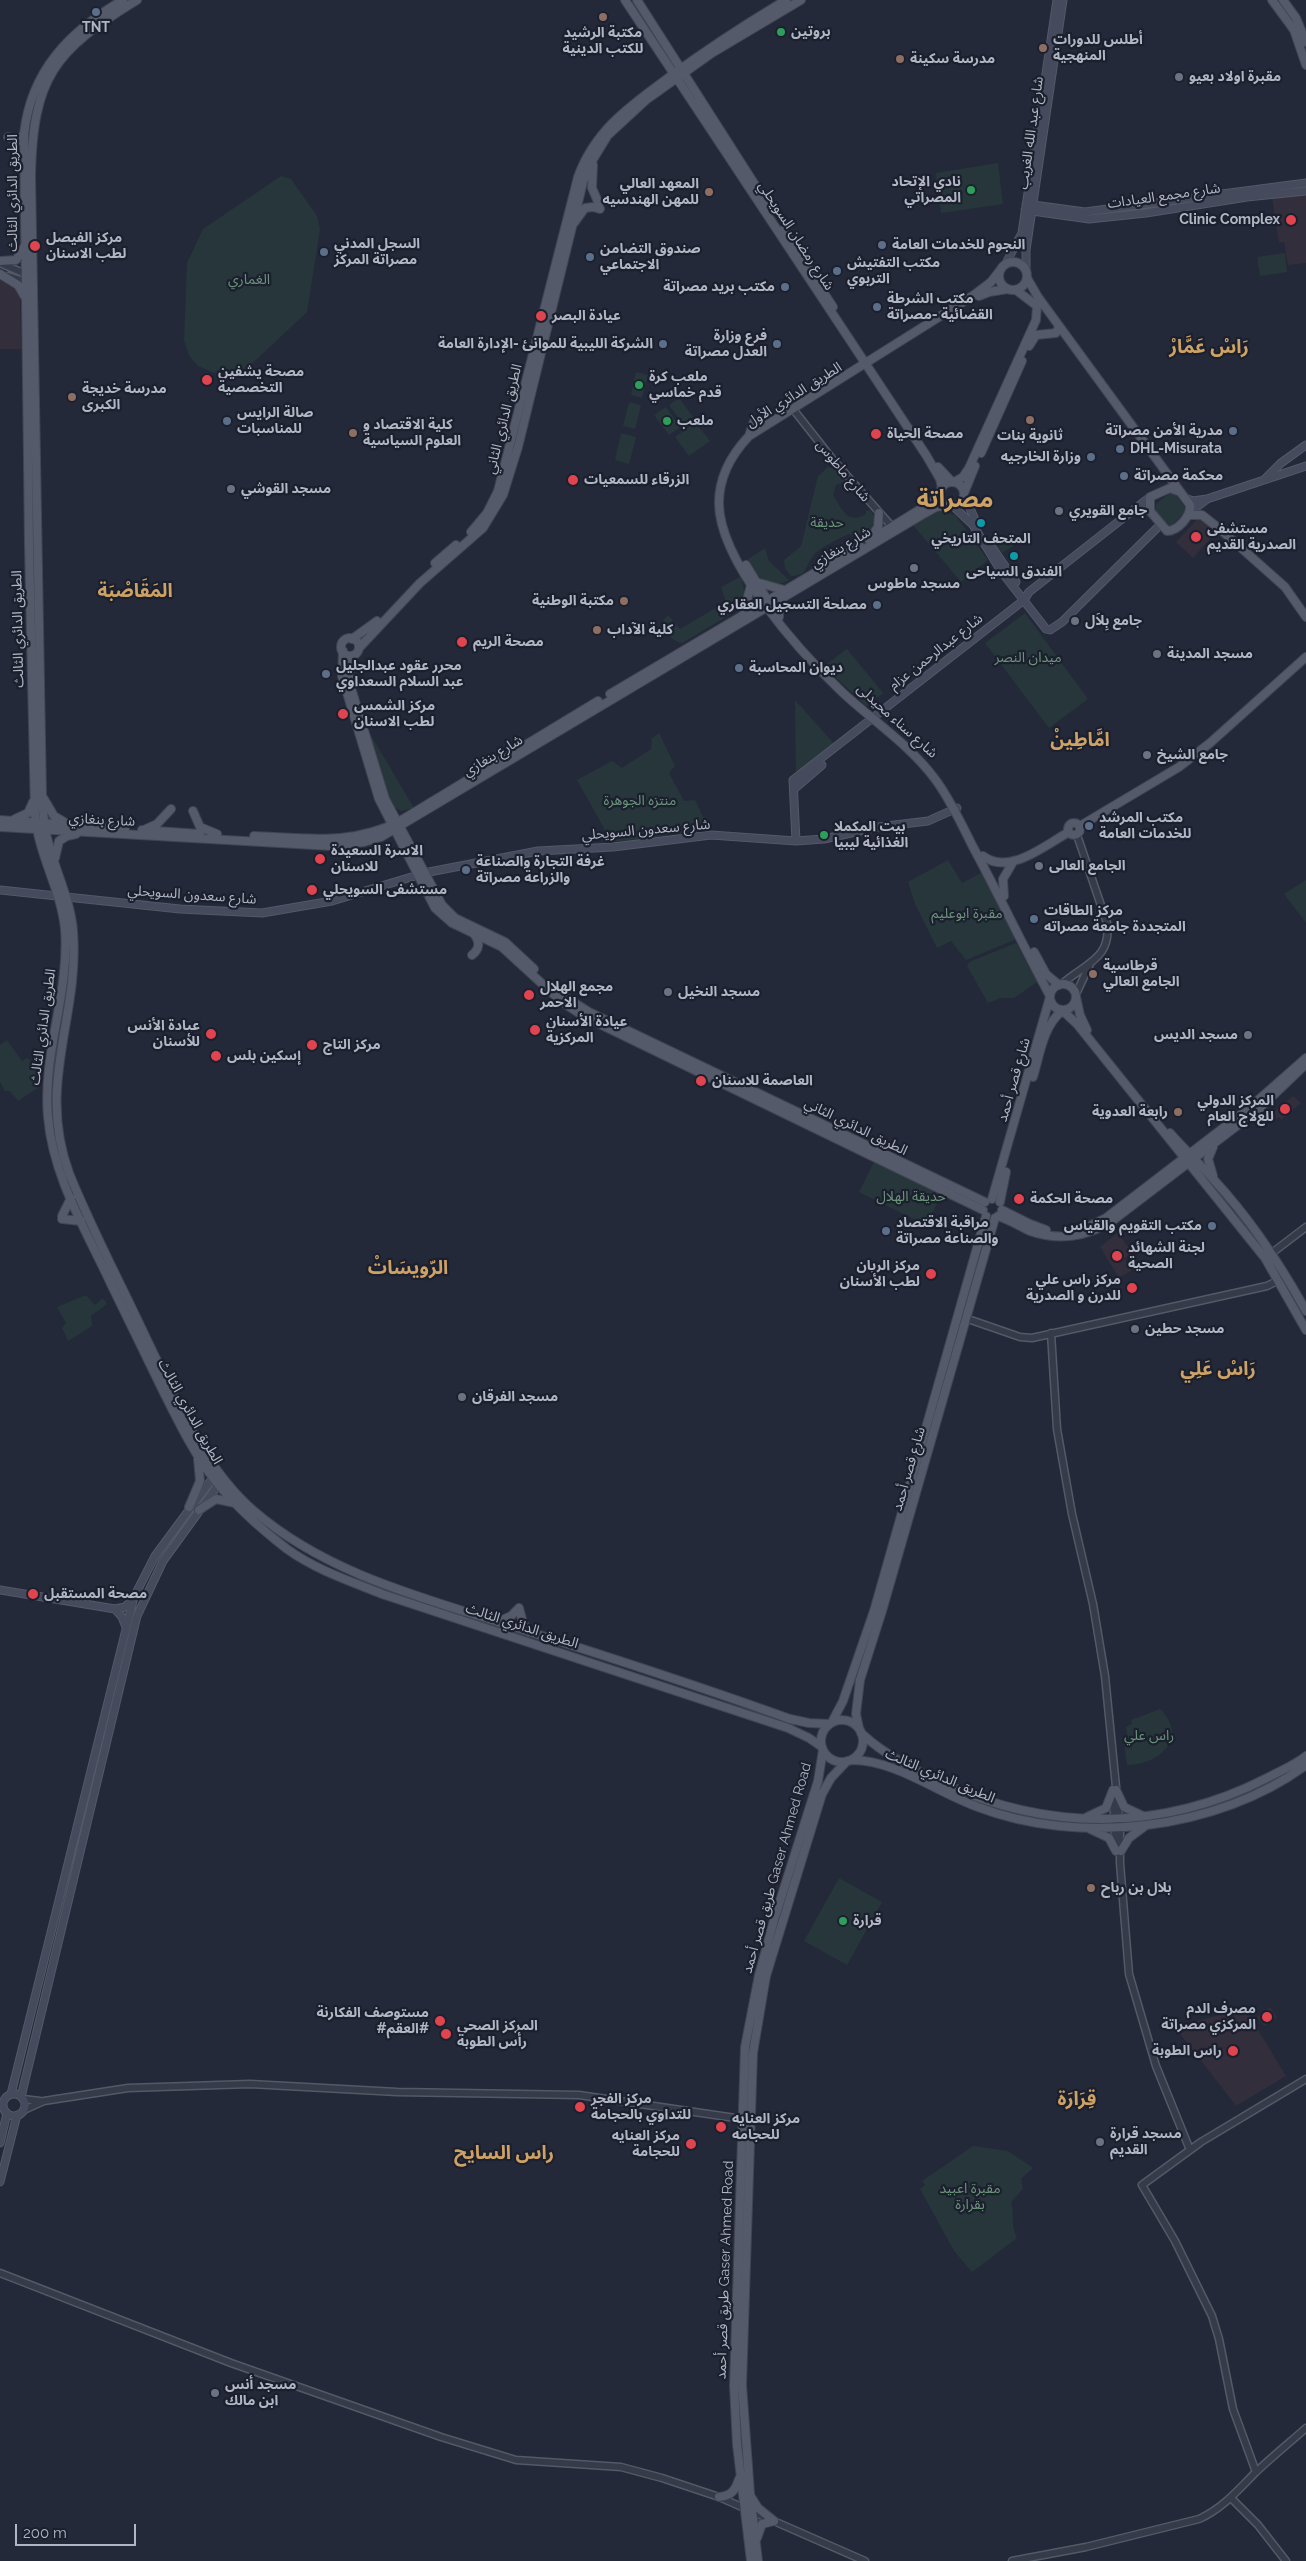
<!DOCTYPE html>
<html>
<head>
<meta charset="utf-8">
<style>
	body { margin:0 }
	#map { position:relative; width:1306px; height:2561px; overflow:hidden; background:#232939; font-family:Raleway,sans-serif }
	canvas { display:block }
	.scale { position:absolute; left:15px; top:2524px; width:121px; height:22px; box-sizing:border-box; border:2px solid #b1b6c5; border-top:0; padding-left:6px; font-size:15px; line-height:18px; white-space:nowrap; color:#b1b6c5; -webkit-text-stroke:4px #1c202e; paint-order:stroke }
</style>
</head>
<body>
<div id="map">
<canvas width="1306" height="2561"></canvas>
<div class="scale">200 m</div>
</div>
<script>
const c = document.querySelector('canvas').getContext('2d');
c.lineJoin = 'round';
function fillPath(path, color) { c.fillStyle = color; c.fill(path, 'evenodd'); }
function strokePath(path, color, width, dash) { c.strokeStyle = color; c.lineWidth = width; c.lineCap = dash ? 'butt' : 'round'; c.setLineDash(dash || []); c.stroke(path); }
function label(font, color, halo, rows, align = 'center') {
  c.font = font + ' Raleway,"Noto Sans Arabic",sans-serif'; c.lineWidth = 4.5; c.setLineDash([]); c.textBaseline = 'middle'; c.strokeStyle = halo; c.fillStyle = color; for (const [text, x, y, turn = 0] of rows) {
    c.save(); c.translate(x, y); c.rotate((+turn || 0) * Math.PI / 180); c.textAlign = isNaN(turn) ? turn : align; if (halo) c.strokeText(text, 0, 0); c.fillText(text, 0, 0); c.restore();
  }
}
fillPath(new Path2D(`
	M1306 192V263L1288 265 1284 242 1279 243 1272 197Z
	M0 279 14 286 20 295 21 349H0Z
	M1200 516 1217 531 1193 558 1176 542Z
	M1293 1096 1301 1103 1281 1120 1279 1117 1274 1121 1269 1115Z
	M1117 1233 1133 1252 1124 1259 1132 1270 1119 1278 1100 1247Z
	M1270 2007 1277 2017 1264 2026 1257 2017Z
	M1245 2008 1286 2076 1236 2106 1175 2027Z`), '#322e3b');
fillPath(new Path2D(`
	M998 163 1003 204 941 213 936 173Z
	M281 176 291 179 317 216 320 229 307 312 241 374 235 377 212 372 198 366 190 357 184 341 187 263 203 229Z
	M1285 253 1287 272 1260 276 1257 257Z
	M636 372 648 375 642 398 631 395Z
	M679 398 693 417 683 424 669 405Z
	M629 402 641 405 635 429 623 426Z
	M666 407 680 427 669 435 654 415Z
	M695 422 710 441 689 456 675 437Z
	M621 433 636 437 629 464 615 460Z
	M828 467 838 470 845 478 844 482 836 485 833 495C842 509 847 525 866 514V511L870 510C880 521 874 531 863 538L848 534C839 539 817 549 813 556 805 566 808 576 791 576L785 569 784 560 801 546 818 476Z
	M1171 492H1174L1185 508V512L1171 526H1164L1155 512 1156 504Z
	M941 511 955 515 988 560 961 582 913 525 931 514Z
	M1014 531 1021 541 1002 553 995 544Z
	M765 548 769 561 789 580C768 591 758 577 747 560Z
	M740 577C748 591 743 604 731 614L682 643C672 641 663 632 662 622L668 615 680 629 726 602 721 587Z
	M1025 613 1088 699 1049 728 985 643Z
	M847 649 883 693 866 706 824 666Z
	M795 700 837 747 796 780Z
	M366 727 414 808 401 811 392 806 388 800Z
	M659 733 675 766 669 773 684 801 695 800 707 825 702 831 614 842 609 837 577 780 612 761 622 768 651 749 652 738Z
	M948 860 962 883 981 873 1015 936 1014 940 966 960 951 941 937 948 915 904 908 882Z
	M1306 880V923L1284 894Z
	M1016 943 1037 982 1014 998H1001L988 1003 967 966 969 962Z
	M7 1040 22 1061 27 1058 32 1062 41 1057 39 1087 18 1101 10 1091H5L0 1082V1045Z
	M875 1160 943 1192 926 1225 859 1192Z
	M86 1295 95 1305 103 1298 107 1304 91 1316 92 1326 68 1341 62 1328 66 1323 57 1307Z
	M1160 1709C1189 1737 1160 1765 1127 1765L1124 1742 1128 1739 1126 1727 1132 1724 1131 1720Z
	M839 1878 882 1902 847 1965 804 1941Z
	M973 2146 1008 2151 1033 2168 1021 2179 1023 2189 1011 2202C1015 2217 1010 2222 1017 2238L972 2272 954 2251 920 2189 925 2185 922 2181Z`), '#26363b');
const tertiary = new Path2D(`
	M0 263 30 276
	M8 276 30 283
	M793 409 834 461 894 529
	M1062 984C1084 964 1112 959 1107 923L1077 835
	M1076 994 1091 962
	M1268 1256 1306 1227
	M965 1318 1020 1337 1032 1338 1267 1286 1279 1280
	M1051 1333 1057 1429 1072 1514 1093 1604 1105 1676 1120 1827V1863L1129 1974 1156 2066 1190 2150
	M1113 1797 1116 1850
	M23 2099 40 2101
	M24 2110 44 2101 128 2088 250 2084 397 2092 579 2095 749 2120
	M0 2273 231 2363 441 2437 516 2460 621 2467 662 2478 719 2497 865 2561
	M1256 2472 1233 2409 1219 2339 1212 2316 1175 2241 1142 2185 1201 2142 1306 2079
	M1231 2498 1258 2525 1286 2561
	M1012 2561 1086 2547 1199 2519C1223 2508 1238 2490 1256 2472 1272 2457 1289 2443 1306 2428`);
const secondary = new Path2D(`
	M1026 204 1085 212 1306 183
	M1025 210 1089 219 1146 213 1247 197 1306 191
	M1005 265 1022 233 1057 0
	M1026 270V250L1063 0
	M1264 480 1281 463 1306 445
	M964 495 977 524
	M1185 498 1193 501 1207 499 1306 466
	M952 505 973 525 1001 571 1046 629 1050 630 1062 622 1160 525
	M1190 512 1206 500
	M991 546 1016 582
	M1024 600 1029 592 1150 497
	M794 789 822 765
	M796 841 793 780 1024 600
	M424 873 538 851 613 847 711 835 796 841 824 839 878 827 928 821 957 808
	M0 890 180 909 262 913 332 901 418 875
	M0 1590 115 1609 125 1607 132 1600
	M115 1609 122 1617 126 1627
	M11 2094 134 1597 155 1556 215 1475
	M3 2105a11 11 0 1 1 22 0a11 11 0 1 1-22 0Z
	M21 2097 137 1616 163 1561 221 1481
	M0 2143 7 2113
	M0 2182 17 2115`);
const primary = new Path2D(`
	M123 0C70 31 31 70 24 134L29 546 35 814C38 854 61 889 65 929 70 993 42 1053 48 1117 53 1177 86 1230 111 1284 129 1321 147 1358 165 1395 180 1424 194 1454 214 1479 234 1505 261 1529 287 1549 316 1570 350 1581 382 1594L788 1728 809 1738 822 1747
	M137 0C54 51 33 77 31 176L42 794C43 806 43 817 45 828 51 864 70 895 73 931 80 1017 36 1083 69 1173 92 1230 121 1284 147 1340 176 1399 203 1467 254 1511 327 1574 424 1598 514 1627 606 1656 699 1686 790 1719L809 1723 829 1724
	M625 0 926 455 940 479 942 488
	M637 0 771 210
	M1272 0 1294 30 1306 65
	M1283 0 1296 18 1306 42
	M8 137 18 141 24 134
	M593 165 592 188 599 204
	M574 223 585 208 593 207 600 209
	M783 230 833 307
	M0 261 16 260 24 247
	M999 276a14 14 0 1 1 28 0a14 14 0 1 1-28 0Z
	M1001 269 991 282 974 295 749 436C731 455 719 476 719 503 719 562 800 652 842 692 873 721 910 745 935 779 950 799 961 823 972 845 999 895 1023 946 1050 996
	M0 274 18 285 25 297
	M1027 278 1038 297 1190 505C1191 516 1178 531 1167 531L1150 511V497L1170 488 1178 491
	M979 296 989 292 1008 289
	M1029 346 1036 335 1056 333 1059 327
	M749 436 754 421
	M981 453 1022 361
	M938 467 952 482
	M954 482 963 477 969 468 1036 320 1037 306 1016 290
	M940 494a12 12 0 1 1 24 0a12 12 0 1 1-24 0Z
	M964 493 975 466
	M1189 515H1202L1221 530 1285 587 1306 617
	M471 532 487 513 498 491 578 177C595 130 630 106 668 78 706 50 746 24 786 0
	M877 536 932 502 941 491
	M869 540 878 527 879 513
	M435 563 456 545
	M746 565 770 604
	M756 582 784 590
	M743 615 751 585
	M779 617V606L783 598
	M341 647a9 9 0 1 1 18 0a9 9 0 1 1-18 0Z
	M352 639 377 621
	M359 648 420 583 483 528 503 495 518 447 583 182 589 166 608 135 646 100 712 53 801 0
	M343 651 342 676 379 799 435 908 452 923 502 947 562 1002 585 1017 983 1210
	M353 656 349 674 351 688 385 799 442 905 455 918 505 942 534 969
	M610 694 860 546
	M44 799 54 816 66 823
	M193 811 200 827 217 834
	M15 819 28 813 33 802
	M0 820 125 829
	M1068 829a6 6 0 1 1 12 0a6 6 0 1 1-12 0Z
	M1080 826 1179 767 1210 743 1306 657
	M0 827 331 846 364 842 381 837 920 516 936 507 949 505
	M146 829 157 824 171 809
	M142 830 200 834
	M254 836C306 838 352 846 400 821L598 701
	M983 856C1009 876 1045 845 1069 832
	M55 858 59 841 67 836 76 834
	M1004 896 1003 879 1013 862
	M1034 952 1046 974 1059 985
	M472 955C480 949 480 941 474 934
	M1050 997a13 13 0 1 1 26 0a13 13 0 1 1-26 0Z
	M556 991 589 1012 985 1202
	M1076 997 1080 1015 1087 1030
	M1063 1011 1077 1024 1265 1258 1306 1330
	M1033 1077C1040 1054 1043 1026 1062 1011
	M1170 1133C1184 1149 1200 1164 1214 1180 1251 1220 1280 1264 1306 1311
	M1213 1147 1208 1159 1213 1176
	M992 1199 1050 997
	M1000 1202 1006 1172
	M1002 1210 1030 1224 1046 1230
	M62 1216 71 1198
	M998 1216C1010 1220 1019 1226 1030 1231 1058 1241 1087 1237 1112 1221L1259 1109 1306 1064
	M62 1219 81 1221
	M1072 1231 1083 1229 1106 1218 1248 1109 1306 1058
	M189 1507 200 1481 198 1459
	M199 1510 216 1499 235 1503
	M519 1608 523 1623 529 1632
	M498 1622 511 1616 519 1608
	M821 1741a21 21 0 1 1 42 0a21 21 0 1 1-42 0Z
	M832 1722 843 1701 874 1611 986 1216
	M859 1728 856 1714 860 1680 882 1611 995 1218
	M861 1733C886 1756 914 1770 945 1784 1050 1832 1164 1831 1267 1778 1280 1771 1295 1765 1306 1756
	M851 1760C896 1760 936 1792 978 1807 1079 1846 1218 1830 1306 1765
	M1116 1790 1124 1807 1143 1816
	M1087 1817 1106 1808 1113 1790
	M1090 1829 1109 1838 1116 1851
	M1121 1851 1129 1838 1145 1826
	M719 2497C731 2496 735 2491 739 2479
	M751 2497 758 2508 774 2521
	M757 2538 762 2524 774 2521
	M751 2561 737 2445 734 2386 745 2047 759 1975 774 1920 818 1781 823 1750
	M758 2561 750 2493 742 2385 753 2053 766 1976 822 1794 831 1778 847 1761`);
strokePath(tertiary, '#545967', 9);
strokePath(secondary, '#545967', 9);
strokePath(primary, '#404452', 10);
strokePath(tertiary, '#363b49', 6);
strokePath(secondary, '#454a5c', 7);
strokePath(primary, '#545a69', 8);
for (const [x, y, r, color] of [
	[96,12,5,"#5c6f8a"],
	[603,17,5,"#8d6e63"],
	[781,32,5,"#2e9e5b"],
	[1043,48,5,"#8d6e63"],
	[900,59,5,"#8d6e63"],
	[1179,77,5,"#6b7280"],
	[971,190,5,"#2e9e5b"],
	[709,192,5,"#8d6e63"],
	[1291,220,6,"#e0444e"],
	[882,245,5,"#5c6f8a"],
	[35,246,6,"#e0444e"],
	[324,252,5,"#5c6f8a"],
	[590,257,5,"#5c6f8a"],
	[837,271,5,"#5c6f8a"],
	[785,287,5,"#5c6f8a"],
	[877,307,5,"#5c6f8a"],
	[541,316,6,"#e0444e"],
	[663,344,5,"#5c6f8a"],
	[777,344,5,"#5c6f8a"],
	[207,380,6,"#e0444e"],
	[639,385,5,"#2e9e5b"],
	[72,397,5,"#8d6e63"],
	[1030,420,5,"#8d6e63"],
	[227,421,5,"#5c6f8a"],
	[667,421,5,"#2e9e5b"],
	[1233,431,5,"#5c6f8a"],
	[353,433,5,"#8d6e63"],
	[876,434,6,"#e0444e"],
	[1120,449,5,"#5c6f8a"],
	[1091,457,5,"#5c6f8a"],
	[1124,476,5,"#5c6f8a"],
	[573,480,6,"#e0444e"],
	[231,489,5,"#6b7280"],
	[1059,511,5,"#6b7280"],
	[981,523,5,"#0f9aa8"],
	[1196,537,6,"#e0444e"],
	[1014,556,5,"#0f9aa8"],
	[914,568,5,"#6b7280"],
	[624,601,5,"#8d6e63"],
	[877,605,5,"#5c6f8a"],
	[1075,621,5,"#6b7280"],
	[597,630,5,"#8d6e63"],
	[462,642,6,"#e0444e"],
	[1157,654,5,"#6b7280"],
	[739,668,5,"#5c6f8a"],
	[326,674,5,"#5c6f8a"],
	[343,714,6,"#e0444e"],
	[1147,755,5,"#6b7280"],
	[1089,826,5,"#5c6f8a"],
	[824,835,5,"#2e9e5b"],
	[320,859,6,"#e0444e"],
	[1039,866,5,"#6b7280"],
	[466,870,5,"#5c6f8a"],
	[312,890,6,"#e0444e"],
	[1034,919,5,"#5c6f8a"],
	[1093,974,5,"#8d6e63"],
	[668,992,5,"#6b7280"],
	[529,995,6,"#e0444e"],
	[535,1030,6,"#e0444e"],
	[211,1034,6,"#e0444e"],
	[1248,1035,5,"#6b7280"],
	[312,1045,6,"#e0444e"],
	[216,1056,6,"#e0444e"],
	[701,1081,6,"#e0444e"],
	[1285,1109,6,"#e0444e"],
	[1178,1112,5,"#8d6e63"],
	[1019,1199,6,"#e0444e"],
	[1212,1226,5,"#5c6f8a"],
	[886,1231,5,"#5c6f8a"],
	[1117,1256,6,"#e0444e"],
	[931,1274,6,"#e0444e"],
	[1132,1288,6,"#e0444e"],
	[1135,1329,5,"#6b7280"],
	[462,1397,5,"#6b7280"],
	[33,1594,6,"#e0444e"],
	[1091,1888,5,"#8d6e63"],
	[843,1921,5,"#2e9e5b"],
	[1267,2017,6,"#e0444e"],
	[440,2021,6,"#e0444e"],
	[446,2034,6,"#e0444e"],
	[1233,2051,6,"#e0444e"],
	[580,2107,6,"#e0444e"],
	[721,2127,6,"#e0444e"],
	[1100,2142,5,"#6b7280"],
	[691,2144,6,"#e0444e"],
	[215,2393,5,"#6b7280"]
]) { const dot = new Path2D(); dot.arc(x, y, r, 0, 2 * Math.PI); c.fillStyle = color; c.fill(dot); strokePath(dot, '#1c202e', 2); }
label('bold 14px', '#b1b6c5', '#1c202e', [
	["TNT",96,28,"center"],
	["بروتين",791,32],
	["مكتبة الرشيد",603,33,"center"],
	["للكتب الدينية",603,49,"center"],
	["أطلس للدورات",1053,40],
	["المنهجية",1053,56],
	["مدرسة سكينة",910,59],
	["مقبرة اولاد بعيو",1189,77],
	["نادي الإتحاد",961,182,"right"],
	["المصراتي",961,198,"right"],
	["المعهد العالي",699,184,"right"],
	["للمهن الهندسيه",699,200,"right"],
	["Clinic Complex",1280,220,"right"],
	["مركز الفيصل",46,238],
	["لطب الاسنان",46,254],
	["السجل المدني",334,244],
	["مصراتة المركز",334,260],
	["النجوم للخدمات العامة",892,245],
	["صندوق التضامن",600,249],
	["الاجتماعي",600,265],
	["مكتب التفتيش",847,263],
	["التربوي",847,279],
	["مكتب بريد مصراتة",775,287,"right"],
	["مكتب الشرطة",887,299],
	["القضائية -مصراتة",887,315],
	["عيادة البصر",552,316],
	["فرع وزارة",767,336,"right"],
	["العدل مصراتة",767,352,"right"],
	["الشركة الليبية للموانئ -الإدارة العامة",653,344,"right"],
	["مصحة يشفين",218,372],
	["التخصصية",218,388],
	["ملعب كرة",649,377],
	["قدم خماسي",649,393],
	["مدرسة خديجة",82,389],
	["الكبرى",82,405],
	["صالة الرايس",237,413],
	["للمناسبات",237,429],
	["ملعب",677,421],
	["كلية الاقتصاد و",363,425],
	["العلوم السياسية",363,441],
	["مدرية الأمن مصراتة",1223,431,"right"],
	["مصحة الحياة",887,434],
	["ثانوية بنات",1030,436,"center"],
	["DHL-Misurata",1130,449],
	["وزارة الخارجيه",1081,457,"right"],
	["محكمة مصراتة",1134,476],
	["الزرقاء للسمعيات",584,480],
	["مسجد القوشي",241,489],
	["جامع القويري",1069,511],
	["مستشفى",1207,529],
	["الصدرية القديم",1207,545],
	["المتحف التاريخي",981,539,"center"],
	["الفندق السياحى",1014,572,"center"],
	["مسجد ماطوس",914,584,"center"],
	["مكتبة الوطنية",614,601,"right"],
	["مصلحة التسجيل العقاري",867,605,"right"],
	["جامع بِلاَل",1085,621],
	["كلية الآداب",607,630],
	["مصحة الريم",473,642],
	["مسجد المدينة",1167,654],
	["محرر عقود عبدالجليل",336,666],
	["عبد السلام السعداوي",336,682],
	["ديوان المحاسبة",749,668],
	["مركز الشمس",354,706],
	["لطب الاسنان",354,722],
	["جامع الشيخ",1157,755],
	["مكتب المرشد",1099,818],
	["للخدمات العامة",1099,834],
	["بيت المكملا",834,827],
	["الغذائية ليبيا",834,843],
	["الاسرة السعيدة",331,851],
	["للاسنان",331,867],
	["غرفة التجارة والصناعة",476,862],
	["والزراعة مصراتة",476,878],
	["الجامع العالى",1049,866],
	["مستشفى السويحلي",323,890],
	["مركز الطاقات",1044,911],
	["المتجددة جامعة مصراته",1044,927],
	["قرطاسية",1103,966],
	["الجامع العالي",1103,982],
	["مجمع الهلال",540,987],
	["الاحمر",540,1003],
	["مسجد النخيل",678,992],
	["عيادة الأسنان",546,1022],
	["المركزية",546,1038],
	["عيادة الأنس",200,1026,"right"],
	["للأسنان",200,1042,"right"],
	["مسجد الديس",1238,1035,"right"],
	["مركز التاج",323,1045],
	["إسكين بلس",227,1056],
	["العاصمة للاسنان",712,1081],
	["المركز الدولي",1274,1101,"right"],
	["للعﻻج العام",1274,1117,"right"],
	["رابعة العدوية",1168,1112,"right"],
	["مصحة الحكمة",1030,1199],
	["مراقبة الاقتصاد",896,1223],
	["والصناعة مصراتة",896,1239],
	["مكتب التقويم والقياس",1202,1226,"right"],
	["لجنة الشهائد",1128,1248],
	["الصحية",1128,1264],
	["مركز الريان",920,1266,"right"],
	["لطب الأسنان",920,1282,"right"],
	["مركز راس علي",1121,1280,"right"],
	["للدرن و الصدرية",1121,1296,"right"],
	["مسجد حطين",1145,1329],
	["مسجد الفرقان",472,1397],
	["مصحة المستقبل",44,1594],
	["بلال بن رباح",1101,1888],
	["قرارة",853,1921],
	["مصرف الدم",1256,2009,"right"],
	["المركزي مصراتة",1256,2025,"right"],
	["مستوصف الفكارنة",429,2013,"right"],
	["#العقم#",429,2029,"right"],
	["المركز الصحي",457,2026],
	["رأس الطوبة",457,2042],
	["راس الطوبة",1222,2051,"right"],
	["مركز الفجر",591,2099],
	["للتداوي بالحجامة",591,2115],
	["مركز العنايه",732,2119],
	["للحجامه",732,2135],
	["مسجد قرارة",1110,2134],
	["القديم",1110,2150],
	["مركز العنايه",680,2136,"right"],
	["للحجامة",680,2152,"right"],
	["مسجد أنس",225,2385],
	["ابن مالك",225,2401]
], 'left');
label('14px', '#b1b6c5', '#1c202e', [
	["شارع عبد الله الغريب",1031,133,-82],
	["الطريق الدائري الثالث",13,193,-90],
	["شارع مجمع العيادات",1164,196,-8],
	["شارع رمضان السويحلي",796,236,57],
	["الطريق الدائري الأول",794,395,-32],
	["الطريق الدائري الثاني",504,419,-76],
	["شارع ماطوس",843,471,50],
	["شارع بنغازي",841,548,-31],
	["الطريق الدائري الثالث",18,629,-91],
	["شارع عبدالرحمن عزام",936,652,-38],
	["شارع سناء محيدلى",897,721,42],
	["شارع بنغازي",493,756,-31],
	["شارع بنغازي",102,820,3],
	["شارع سعدون السويحلي",646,830,-5],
	["شارع سعدون السويحلي",192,895,4],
	["الطريق الدائري الثالث",43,1027,-82],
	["شارع قصر أحمد",1014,1080,-74],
	["الطريق الدائري الثاني",856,1127,26],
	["الطريق الدائري الثالث",190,1412,61],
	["شارع قصر أحمد",909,1469,-74],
	["الطريق الدائري الثالث",522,1626,18],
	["الطريق الدائري الثالث",940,1776,23],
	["طريق قصر أحمد Gaser Ahmed Road",777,1868,-74],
	["طريق قصر أحمد Gaser Ahmed Road",725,2270,-88]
]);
label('14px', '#6a957a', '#1c202e', [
	["الغماري",249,280],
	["حديقة",827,523],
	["ميدان النصر",1028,658],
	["منتزه الجوهرة",640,801],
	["مقبرة ابوعليم",967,914],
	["حديقة الهلال",911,1197],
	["راس علي",1149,1736],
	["مقبرة اعبيد",970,2189],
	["بقرارة",970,2205]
]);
label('bold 19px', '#cea264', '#1c202e', [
	["رَاسْ عَمَّارْ",1209,347],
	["المَقَاصْبَة",135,591],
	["امَّاطِينْ",1080,740],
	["الرّويسَاتْ",408,1268],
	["رَاسْ عَلِي",1218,1369],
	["قِرَارَة",1077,2099],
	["راس السايح",504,2153]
]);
label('bold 24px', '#cea264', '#1c202e', [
	["مصراتة",955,500]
]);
</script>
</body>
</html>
